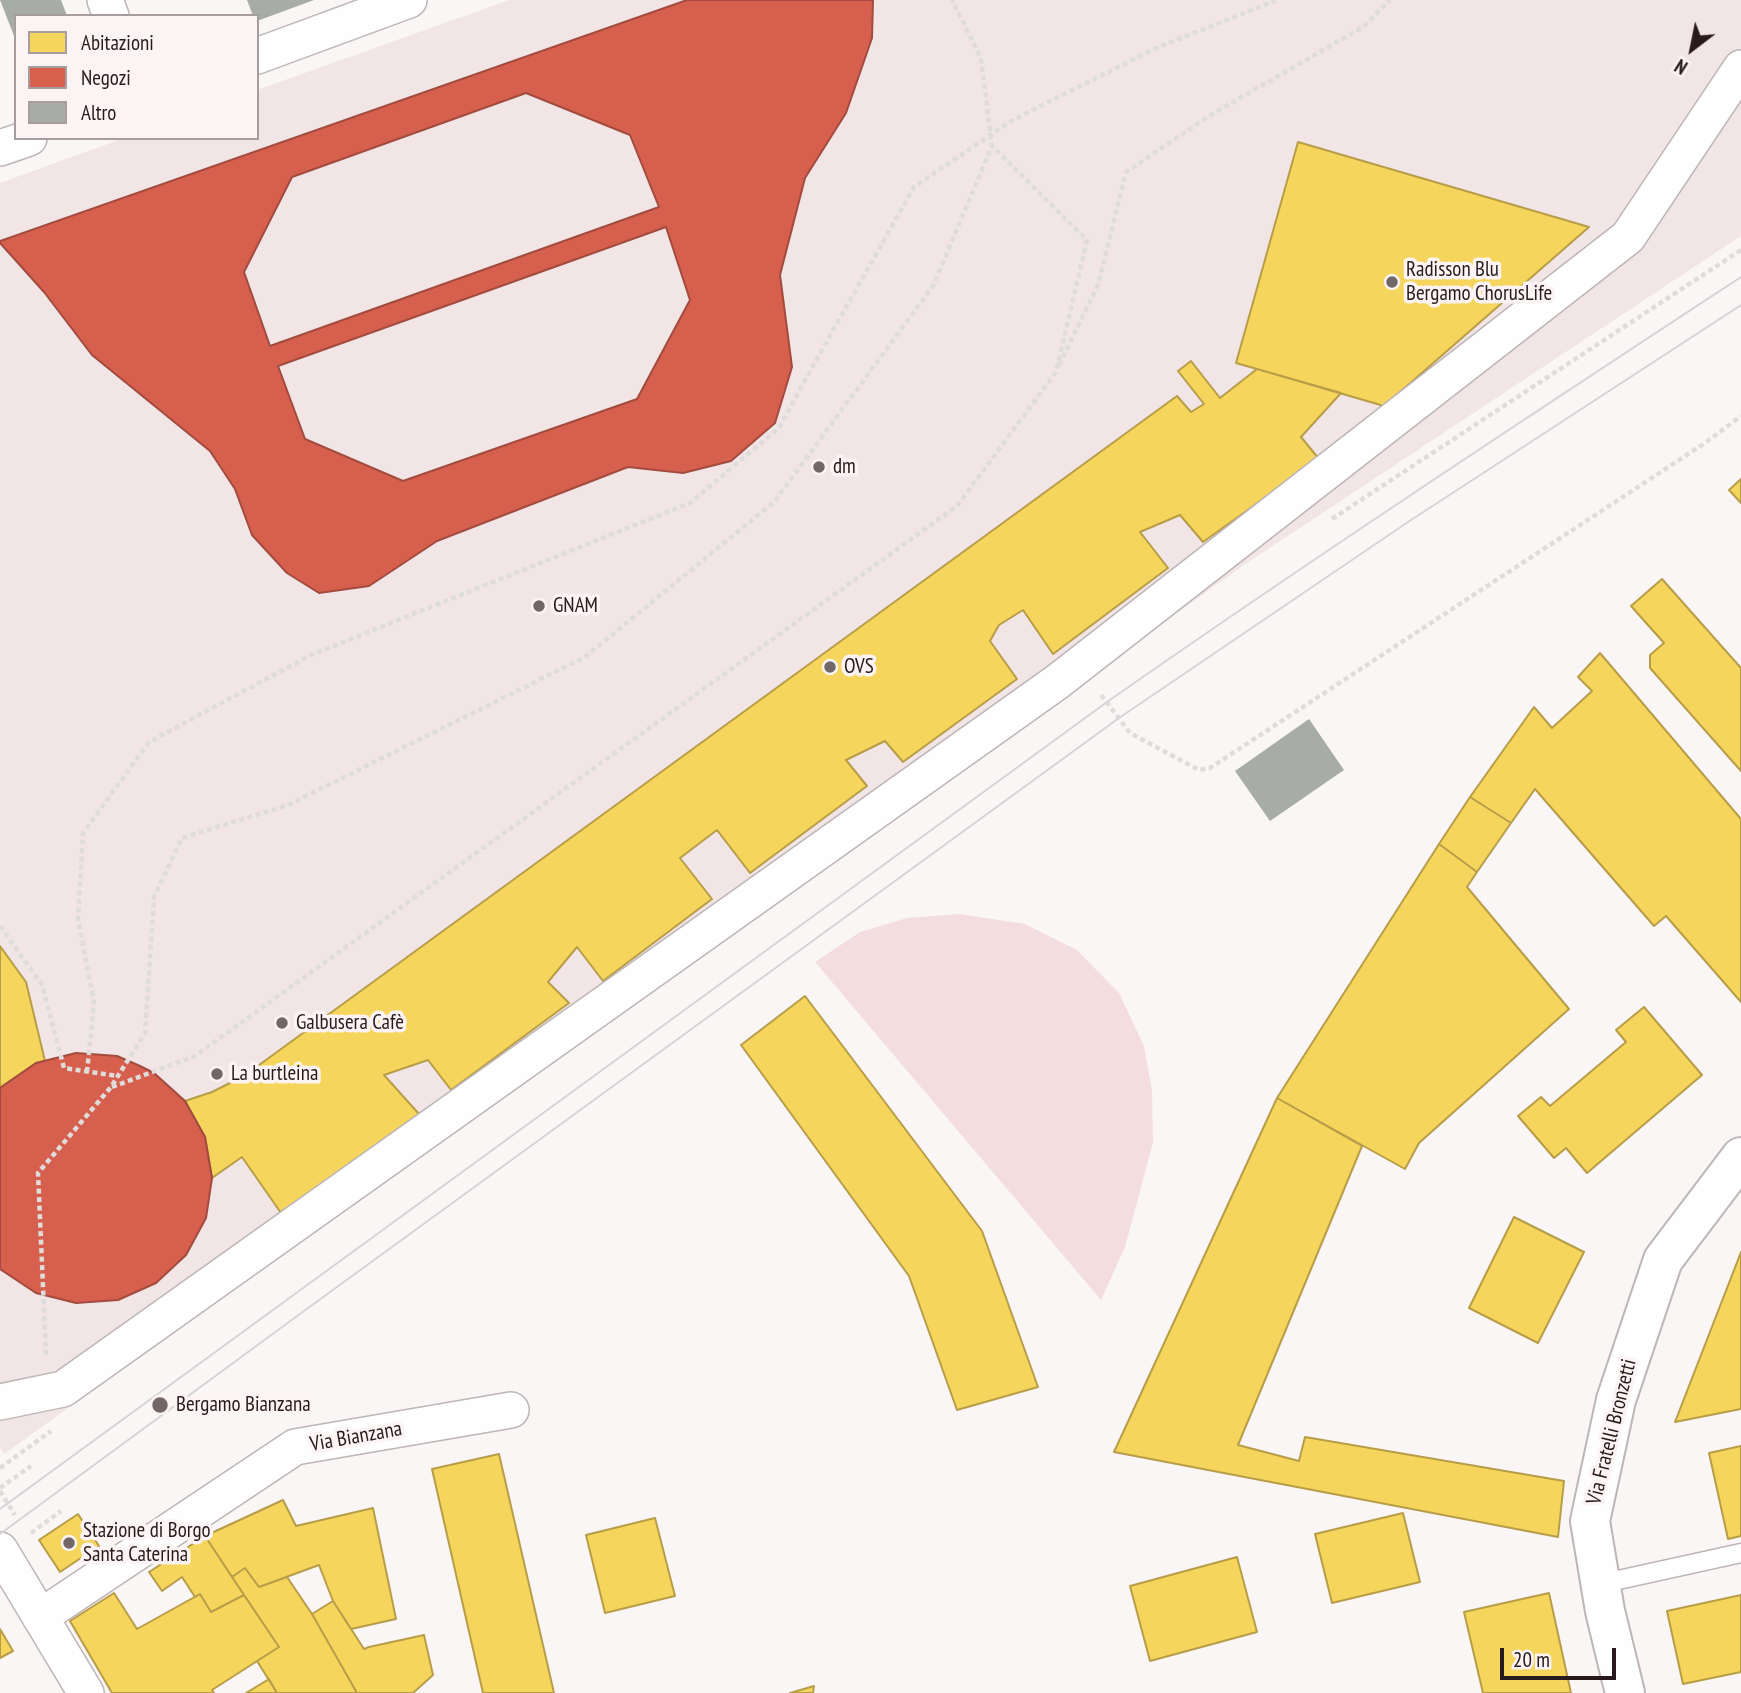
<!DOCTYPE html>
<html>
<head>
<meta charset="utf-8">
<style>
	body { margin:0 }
	#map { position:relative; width:1741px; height:1693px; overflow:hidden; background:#faf6f6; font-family:"PT Sans Narrow",sans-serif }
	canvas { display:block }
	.legend { position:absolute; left:14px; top:14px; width:245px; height:126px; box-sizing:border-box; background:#fcf4f4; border:2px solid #a79d9e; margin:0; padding:9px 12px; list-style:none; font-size:21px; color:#281a1c }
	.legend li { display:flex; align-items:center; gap:14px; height:35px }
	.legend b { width:35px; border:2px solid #a79d9e }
	.north { position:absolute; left:1657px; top:14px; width:70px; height:70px; -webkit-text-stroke:5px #fcf4f4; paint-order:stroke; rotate:212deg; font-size:19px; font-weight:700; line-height:28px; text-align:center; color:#281a1c }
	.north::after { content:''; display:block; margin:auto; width:24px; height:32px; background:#281a1c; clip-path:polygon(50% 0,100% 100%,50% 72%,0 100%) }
	.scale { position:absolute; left:1500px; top:1648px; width:116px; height:32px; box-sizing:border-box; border:4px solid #281a1c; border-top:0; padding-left:9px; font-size:21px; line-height:24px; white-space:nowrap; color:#281a1c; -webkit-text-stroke:5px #fcf4f4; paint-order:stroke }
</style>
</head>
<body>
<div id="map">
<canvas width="1741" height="1693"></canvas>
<ul class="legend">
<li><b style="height:19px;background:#f6d55c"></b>Abitazioni</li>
<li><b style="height:19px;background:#d6604d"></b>Negozi</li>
<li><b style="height:19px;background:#a7aca9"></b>Altro</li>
</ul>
<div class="north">N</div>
<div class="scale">20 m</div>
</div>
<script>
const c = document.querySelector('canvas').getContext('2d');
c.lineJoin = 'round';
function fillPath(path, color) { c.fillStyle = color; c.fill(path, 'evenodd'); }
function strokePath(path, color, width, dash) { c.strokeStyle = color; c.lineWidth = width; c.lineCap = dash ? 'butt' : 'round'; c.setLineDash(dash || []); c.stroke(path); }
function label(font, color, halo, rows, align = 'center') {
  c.font = font + ' "PT Sans Narrow",sans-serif'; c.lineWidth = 7; c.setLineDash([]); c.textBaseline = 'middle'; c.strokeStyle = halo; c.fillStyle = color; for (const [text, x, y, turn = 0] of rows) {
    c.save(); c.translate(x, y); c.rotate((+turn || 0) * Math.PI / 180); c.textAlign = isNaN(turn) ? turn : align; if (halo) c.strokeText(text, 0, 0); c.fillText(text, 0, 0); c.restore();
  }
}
fillPath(new Path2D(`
	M509 0H1741V236L1244 565 4 1454 0 1447V183L124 138H257V90Z`), '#f1e5e6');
fillPath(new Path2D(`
	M960 914 1025 924 1077 950 1119 993 1144 1046 1152 1091 1153 1142 1125 1247 1101 1300 815 962 860 932 907 918Z`), '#f4dddf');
const homes = new Path2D(`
	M1298 142 1589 227 1384 406 1257 369 1236 363Z
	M1191 361 1220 398 1257 369 1341 393 1301 437 1319 459 1203 542 1180 515 1140 532 1168 568 1053 654 1023 610 999 625 990 641 1017 679 903 762 885 741 846 760 867 786 750 873 717 830 680 858 712 899 603 981 577 947 548 982 569 1003 451 1090 428 1060 384 1075 419 1114 281 1213 242 1157 212 1178 205 1137 185 1101 212 1092 244 1076 1177 396 1191 412 1204 404 1178 371Z
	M1741 479V503L1729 490Z
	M1662 579 1741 668V771L1650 668V655L1664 643 1631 606Z
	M1600 653 1741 819V1002L1666 916 1654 926 1535 789 1511 823 1470 797 1534 707 1552 728 1592 691 1578 677Z
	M1470 797 1511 823 1477 872 1439 844Z
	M1439 844 1477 872 1467 887 1569 1009 1419 1143 1405 1169 1277 1098Z
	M0 946 26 982 45 1061 36 1063 0 1088Z
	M805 996 982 1231 1038 1387 957 1410 909 1276 741 1045Z
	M1644 1007 1702 1075 1587 1173 1566 1148 1554 1158 1518 1116 1541 1097 1550 1106 1626 1042 1616 1030Z
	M1277 1098 1362 1146 1238 1445 1299 1461 1305 1437 1564 1481 1558 1537 1114 1452Z
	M1514 1217 1584 1252 1538 1343 1469 1308Z
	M1741 1252V1409L1675 1422Z
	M1741 1446V1536L1728 1539 1709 1453Z
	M499 1454 554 1693H483L432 1469Z
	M283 1500 296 1526 373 1508 396 1619 351 1629 333 1601 319 1565 259 1587 245 1568 232 1577 205 1536Z
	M1403 1513 1420 1582 1332 1603 1315 1534Z
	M78 1514 99 1546 60 1572 39 1540Z
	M655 1518 675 1596 605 1613 586 1535Z
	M205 1536 244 1595 211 1612 200 1594 195 1597 182 1577 162 1591 149 1572Z
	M1237 1557 1257 1632 1150 1661 1130 1586Z
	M245 1568 259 1587 287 1577 312 1614 357 1693H277L257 1661 279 1647 232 1577Z
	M114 1593 137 1629 200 1594 211 1612 244 1595 279 1647 212 1690 214 1693H112L70 1621Z
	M1549 1593 1571 1693H1483L1464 1612Z
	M1741 1595V1672L1683 1684 1667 1611Z
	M333 1601 364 1649 369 1647 424 1635 433 1675 413 1693H357L312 1614Z
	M0 1629 13 1651 0 1658Z
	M269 1679 277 1693H246Z
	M814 1686 813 1693H790Z`);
fillPath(homes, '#f6d55c');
strokePath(homes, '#b89d49', 2);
const shops = new Path2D(`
	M687 0H873L872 38 846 113 805 178 780 275 792 367 775 423 731 461 683 473 628 467 437 541 369 586 319 593 287 573 252 535 235 489 210 451 92 355 44 292 0 243V241Z
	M526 93 630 135 659 207 270 346 244 272 292 177Z
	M666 227 690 300 637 399 403 481 305 439 278 366Z
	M76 1053 117 1056 140 1066 154 1073 185 1101 205 1137 212 1178 206 1218 186 1255 156 1283 118 1300 76 1303 36 1293 0 1269V1088L36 1063Z`);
fillPath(shops, '#d6604d');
strokePath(shops, '#a24b3e', 2);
fillPath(new Path2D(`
	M0 0H61L67 16H16V41Z
	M247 0H314L257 21V16H253Z
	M1309 719 1344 770 1270 821 1235 771Z`), '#a7aca9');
const service = new Path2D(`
	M1600 1584 1741 1553`);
const minor = new Path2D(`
	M105 0 111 16
	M257 56 409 0
	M0 148 29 138
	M0 1402 63 1389 1057 682 1628 237 1741 68
	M0 1550 86 1693
	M40 1617 295 1447 511 1410`);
const tertiary = new Path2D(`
	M1625 1693 1605 1611 1590 1521 1616 1400 1663 1260 1741 1157`);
strokePath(service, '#beb5b6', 21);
strokePath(minor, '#beb5b6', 38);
strokePath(tertiary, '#beb5b6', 42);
strokePath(new Path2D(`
	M1059 365 1098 285 1126 172 1209 116 1363 27 1390 0
	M1332 519 1741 250
	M1101 695 1130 733 1199 770 1210 768 1705 443 1741 416
	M0 926 42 985 64 1068 118 1076
	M87 1072 94 1002 78 919 83 833 149 742 311 655 690 503 779 428 814 364 914 187 1011 121 1156 48 1277 0
	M112 1087 195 1056 957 506 1056 372 1087 240 992 146
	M46 1355 38 1173 111 1087 145 1033 154 897 182 838 288 805 585 657 774 502 933 286 992 146 981 58 952 0
	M0 1468 51 1431
	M0 1488 31 1466
	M0 1491 15 1515
	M31 1533 61 1511`), '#dfdcdc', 4.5, [5, 3.5]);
strokePath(service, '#fefefe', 18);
strokePath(minor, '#fefefe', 35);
strokePath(tertiary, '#fefefe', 38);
strokePath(new Path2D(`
	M0 1509 1107 702C1316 556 1528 417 1741 277
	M0 1534 304 1311 1119 718 1408 522 1741 305`), '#d6d4d4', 2);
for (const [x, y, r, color] of [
	[1392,282,7,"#726768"],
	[819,467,7,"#726768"],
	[539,606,7,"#726768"],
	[830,667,7,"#726768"],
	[282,1023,7,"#726768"],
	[217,1074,7,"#726768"],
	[160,1405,9,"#726768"],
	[69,1543,7,"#726768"]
]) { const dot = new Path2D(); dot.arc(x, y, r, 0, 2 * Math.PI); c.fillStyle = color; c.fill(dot); strokePath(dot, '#fcf4f4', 2.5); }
label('21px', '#281a1c', '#fcf4f4', [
	["Radisson Blu",1406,270],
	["Bergamo ChorusLife",1406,294],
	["dm",833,467],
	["GNAM",553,606],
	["OVS",844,667],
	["Galbusera Cafè",296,1023],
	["La burtleina",231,1074],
	["Bergamo Bianzana",176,1405],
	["Stazione di Borgo",83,1531],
	["Santa Caterina",83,1555]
], 'left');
label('21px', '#281a1c', '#fcf4f4', [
	["Via Fratelli Bronzetti",1612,1432,-76],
	["Via Bianzana",356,1437,-10]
]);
</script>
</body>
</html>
